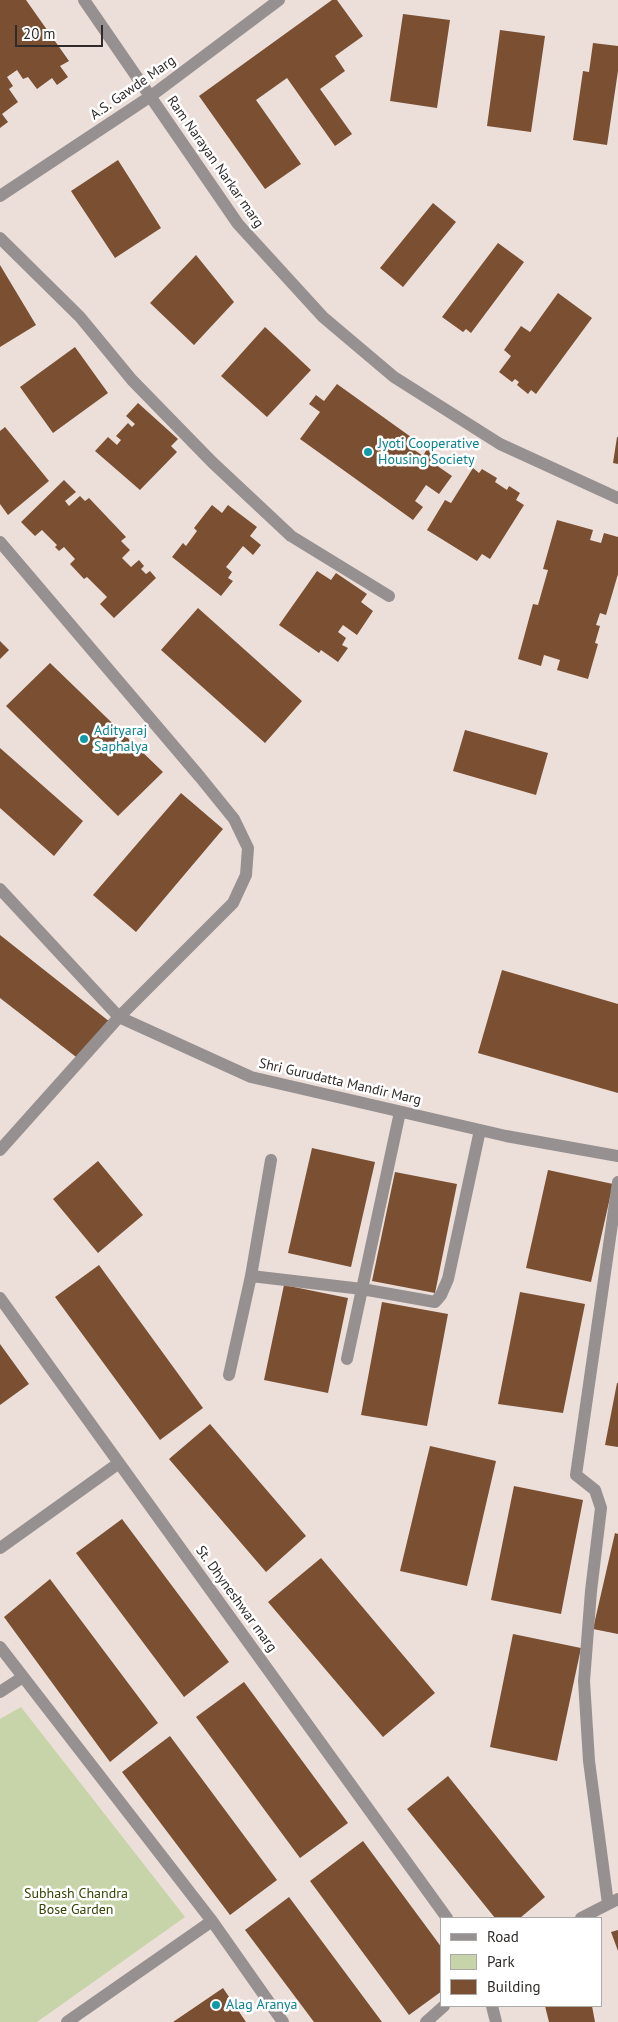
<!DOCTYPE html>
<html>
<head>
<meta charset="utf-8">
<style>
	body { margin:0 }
	#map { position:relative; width:618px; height:2022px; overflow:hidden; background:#ecded9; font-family:"PT Sans",sans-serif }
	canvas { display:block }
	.legend { position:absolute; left:440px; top:1917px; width:162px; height:90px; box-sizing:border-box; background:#fff; border:1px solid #acaaa9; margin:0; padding:6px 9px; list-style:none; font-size:15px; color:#302b29 }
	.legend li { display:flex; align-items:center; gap:10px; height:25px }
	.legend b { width:25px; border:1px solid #acaaa9 }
	.scale { position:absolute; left:15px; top:25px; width:88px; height:22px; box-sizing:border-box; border:2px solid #302b29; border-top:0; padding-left:6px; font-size:15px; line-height:18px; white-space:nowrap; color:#302b29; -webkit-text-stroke:4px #fff; paint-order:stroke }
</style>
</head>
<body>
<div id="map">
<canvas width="618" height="2022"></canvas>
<ul class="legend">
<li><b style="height:6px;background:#969091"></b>Road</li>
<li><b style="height:14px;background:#c7d4a9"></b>Park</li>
<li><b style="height:14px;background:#7b4f31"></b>Building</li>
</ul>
<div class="scale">20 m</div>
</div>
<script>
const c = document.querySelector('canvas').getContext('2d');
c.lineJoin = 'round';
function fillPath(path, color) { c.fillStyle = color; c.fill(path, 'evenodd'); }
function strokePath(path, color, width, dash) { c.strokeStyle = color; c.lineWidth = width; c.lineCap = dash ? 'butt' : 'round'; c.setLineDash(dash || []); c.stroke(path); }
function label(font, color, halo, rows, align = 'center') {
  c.font = font + ' "PT Sans",sans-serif'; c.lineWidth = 5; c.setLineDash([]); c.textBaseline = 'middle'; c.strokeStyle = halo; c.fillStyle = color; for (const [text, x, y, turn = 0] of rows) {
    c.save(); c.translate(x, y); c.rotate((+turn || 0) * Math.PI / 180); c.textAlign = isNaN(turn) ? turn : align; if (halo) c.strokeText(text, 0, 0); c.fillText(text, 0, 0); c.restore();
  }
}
fillPath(new Path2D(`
	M21 1707 185 1917 37 2022H0V1719Z`), '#c7d4a9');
fillPath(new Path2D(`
	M0 0H26L69 61 60 66 68 77 57 85 52 78 37 89 28 77 23 79 17 70 7 77 13 86 9 89 18 102 2 114 8 122 0 128Z
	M332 0H337L363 36 335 56 345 71 320 89 352 134 335 146 287 78 256 100 301 164 265 189 199 96Z
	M403 14 450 20 437 108 390 101Z
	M500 30 545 36 531 132 487 126Z
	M593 43 618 46V71L607 145 573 140 583 71 589 72Z
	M118 160 161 228 115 258 71 191Z
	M433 203 456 222 403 287 380 268Z
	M498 243 524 262 471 333 466 329 463 332 442 317Z
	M196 255 234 302 194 345 150 303Z
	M0 265 36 325 0 347Z
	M558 293 592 318 536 394 531 390 528 394 517 385 519 382 515 379 512 382 499 372 511 356 504 350 521 326 530 332Z
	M265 327 311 370 267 417 221 376Z
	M75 347 108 393 53 433 20 387Z
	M337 384 411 437 406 444 423 456 427 449 441 459 436 465 452 476 439 494 426 485 415 501 423 507 413 520 300 439 320 412 309 404 316 395 324 401Z
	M138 403 178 439 171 446 177 452 140 490 95 451 108 437 117 445 121 440 116 436 128 423 132 427 135 424 126 416Z
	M5 427 49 481 8 515 0 504V431Z
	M617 437H618V464L613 463Z
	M473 468 479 473 482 469 497 478 495 482 507 490 509 486 520 493 516 500 524 505 490 559 482 554 477 561 427 530 445 500 451 503Z
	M64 480 76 492 65 501 69 506 80 496 85 501 89 498 126 537 121 541 130 550 122 558 131 567 139 560 144 566 141 569 146 574 150 571 156 578 114 618 100 604 107 597 87 577 84 579 70 564 75 559 64 547 59 551 55 547 57 545 42 530 35 536 21 522Z
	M212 505 222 513 228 505 257 527 250 536 261 545 253 555 243 546 226 567 232 572 228 578 233 581 221 596 172 557 183 543 186 546 197 531 194 528Z
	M557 520 593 530 590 540 601 543 604 533 618 537V574L606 615 600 613 596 625 600 626 595 643 598 644 588 679 557 670 560 660 544 655 541 666 518 659 533 604 538 605 548 570 543 569Z
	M317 571 331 580 336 573 367 594 361 602 373 611 357 635 343 625 338 632 346 638 342 645 348 648 338 662 321 650 319 653 279 625Z
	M198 608 302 701 265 743 161 650Z
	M0 641 9 650 0 659Z
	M50 663 163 772 118 816 6 706Z
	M465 730 548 753 536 795 453 771Z
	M0 748 83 821 54 856 0 808Z
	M181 793 223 829 136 932 93 895Z
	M0 935 110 1022 80 1060 0 998Z
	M502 970 618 1004V1093L478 1053Z
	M312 1148 375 1162 351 1267 288 1253Z
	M98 1161 143 1215 98 1253 53 1199Z
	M548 1170 613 1184 591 1282 526 1268Z
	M395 1172 457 1184 435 1293 372 1281Z
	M99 1265 203 1408 160 1440 55 1297Z
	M284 1285 348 1298 328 1393 264 1380Z
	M520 1292 585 1304 563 1413 498 1404Z
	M382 1302 448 1314 427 1426 361 1415Z
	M0 1344 29 1384 0 1405Z
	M617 1383H618V1447L605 1445Z
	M210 1424 306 1536 266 1572 169 1459Z
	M430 1446 496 1461 467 1586 400 1571Z
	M514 1486 583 1500 561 1614 491 1600Z
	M122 1519 229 1662 184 1697 76 1553Z
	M615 1533 618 1534V1634L593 1629Z
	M321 1558 435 1693 383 1737 268 1602Z
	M50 1579 158 1723 110 1762 4 1617Z
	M513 1634 581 1648 557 1761 490 1747Z
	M244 1682 348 1823 300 1858 196 1717Z
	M170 1736 277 1880 230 1915 122 1772Z
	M448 1776 545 1897 520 1918H495L407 1809Z
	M363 1841 442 1948V1991L409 2015 310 1881Z
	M289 1897 382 2022H314L245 1930Z
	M618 1930V1951L611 1932Z
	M223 1988 246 2022H173Z
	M545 2006H592L595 2022H549Z`), '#7b4f31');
strokePath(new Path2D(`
	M84 0 238 224 323 317 394 377 500 444 618 498
	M0 238 80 317 132 380 212 462 291 536 389 596
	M0 542 200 777 234 819 248 848 246 875 233 903 119 1017 0 1150
	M0 889 119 1017 251 1077 506 1136 618 1156
	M251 1276 271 1160
	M0 1298 447 1918
	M347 1359 400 1112
	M229 1375 251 1276 362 1289 435 1302 441 1295 448 1279 480 1130
	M0 1548 119 1463
	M0 1647 212 1921 283 2022
	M0 1692 23 1677
	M608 1904 589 1761 584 1681 591 1591 601 1508 595 1490 576 1475 618 1182
	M581 1918 618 1899
	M492 2006 496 2022
	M67 2022 212 1921
	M426 2022 444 2006`), '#969091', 12);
strokePath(new Path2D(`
	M0 196 151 96 279 0`), '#969091', 12);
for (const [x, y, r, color] of [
	[368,452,5,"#0f9aa8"],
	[84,739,5,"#0f9aa8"],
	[216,2005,5,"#0f9aa8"]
]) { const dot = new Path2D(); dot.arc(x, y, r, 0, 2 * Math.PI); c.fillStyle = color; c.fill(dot); strokePath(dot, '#fff', 2); }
label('14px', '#302b29', '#fff', [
	["A.S. Gawde Marg",133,88,-35],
	["Ram Narayan Narkar marg",215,162,55],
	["Shri Gurudatta Mandir Marg",340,1082,13],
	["St. Dhyneshwar marg",236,1599,54]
]);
label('14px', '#0d838f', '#fff', [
	["Jyoti Cooperative",378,444],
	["Housing Society",378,460],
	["Adityaraj",94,731],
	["Saphalya",94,747],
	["Alag Aranya",226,2005]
], 'left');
label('14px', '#364304', '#fff', [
	["Subhash Chandra",76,1894],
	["Bose Garden",76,1910]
]);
</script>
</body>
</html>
